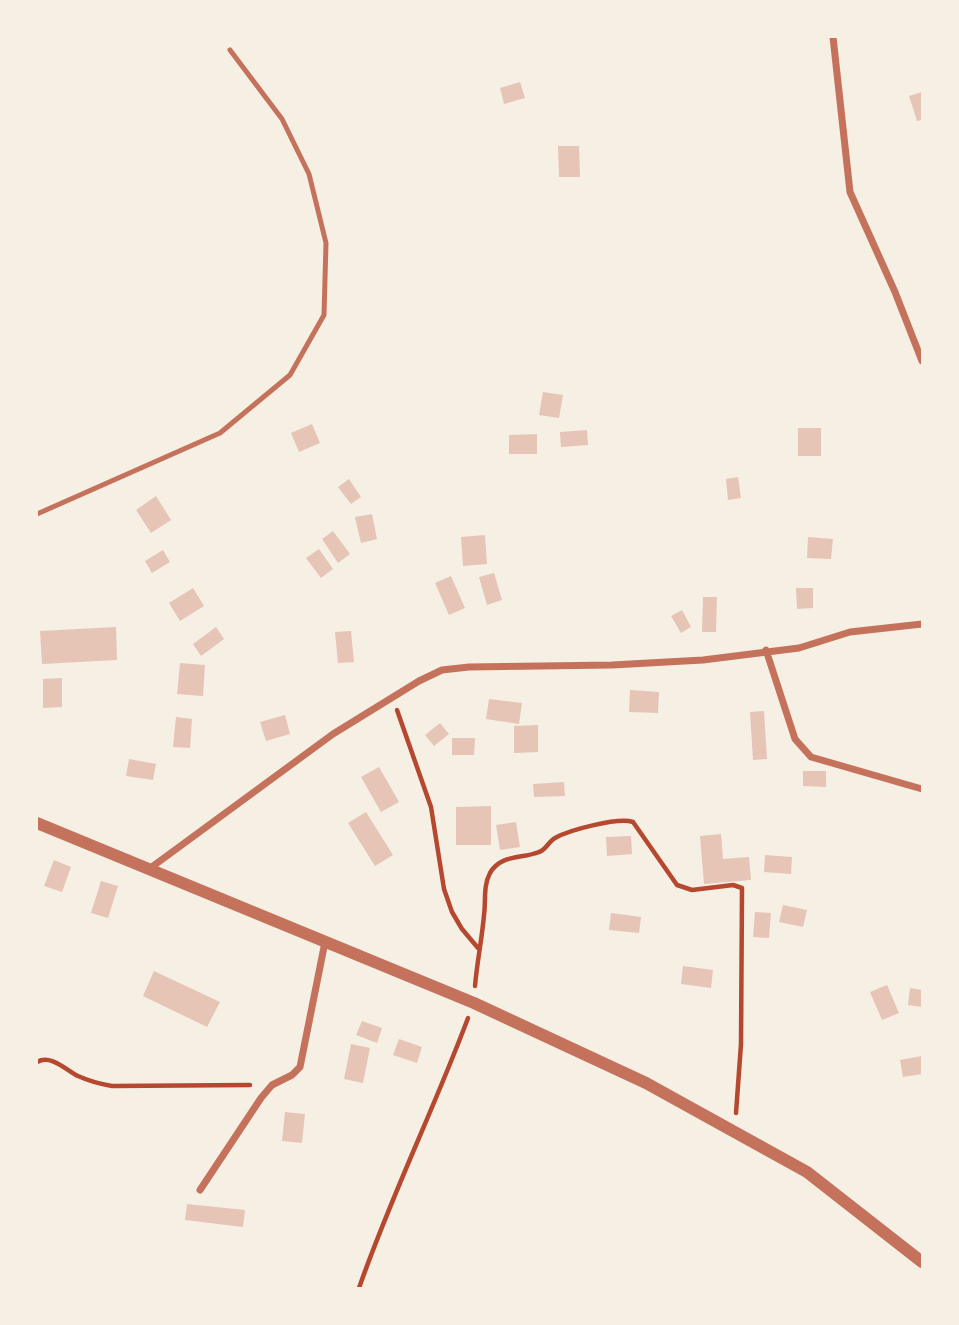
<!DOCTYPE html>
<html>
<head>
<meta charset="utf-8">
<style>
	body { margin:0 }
	#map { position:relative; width:959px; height:1325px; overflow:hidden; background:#f6efe4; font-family:"Asap Condensed",sans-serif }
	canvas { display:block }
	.frame { position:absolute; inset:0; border:38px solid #f6efe4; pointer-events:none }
</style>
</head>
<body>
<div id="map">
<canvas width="959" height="1325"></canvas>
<div class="frame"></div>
</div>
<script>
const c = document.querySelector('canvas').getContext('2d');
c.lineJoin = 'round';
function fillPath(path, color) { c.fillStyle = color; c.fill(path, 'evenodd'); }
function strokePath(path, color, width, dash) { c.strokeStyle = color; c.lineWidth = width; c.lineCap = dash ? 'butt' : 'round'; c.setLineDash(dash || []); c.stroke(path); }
fillPath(new Path2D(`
	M520 82 525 98 504 104 500 88Z
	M922 92V120L917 121 909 96Z
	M558 146H579L580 177H559Z
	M543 392 563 395 559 418 539 415Z
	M312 424 320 443 299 452 291 433Z
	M798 428H821V456H798Z
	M587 430 588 445 561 447 560 432Z
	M537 434V454H509V435Z
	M738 477 741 498 728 500 726 479Z
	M349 479 361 497 351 504 338 487Z
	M156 496 171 520 151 533 136 510Z
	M372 514 377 539 361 543 355 517Z
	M333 531 350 554 338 563 322 539Z
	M485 535 487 564 463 566 461 537Z
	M808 537 833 539 831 559 807 558Z
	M319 549 333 569 321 578 306 558Z
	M163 550 170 562 152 573 145 561Z
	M494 573 502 600 487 605 479 577Z
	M451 576 465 608 449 615 435 583Z
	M193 588 204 606 180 621 169 603Z
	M796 588H813V608L797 609Z
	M703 597H717L716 632H702Z
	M682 610 691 627 681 633 671 616Z
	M116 627 117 660 42 664 40 631Z
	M216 627 224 639 201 656 193 644Z
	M351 631 354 662 338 663 335 632Z
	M180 663 205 665 203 696 177 694Z
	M62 678V707L43 708V679Z
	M630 690 659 692 658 713 629 712Z
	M489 699 522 703 519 724 486 719Z
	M764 711 767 759 753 760 750 712Z
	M285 715 290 734 266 741 260 722Z
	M176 717 192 719 190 748 173 747Z
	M440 723 449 734 434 746 425 735Z
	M538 725V752L514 753V726Z
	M452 738H475L474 755H452Z
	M129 759 156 764 153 780 126 776Z
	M379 767 399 802 381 812 361 777Z
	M803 771H826V787L803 786Z
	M564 782 565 796 534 797 533 784Z
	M491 806V845H456V807Z
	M366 812 393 855 375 866 348 823Z
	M516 822 520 847 500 850 496 825Z
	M721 834 723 859 749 857 751 880 704 884 700 836Z
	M631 836 632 854 607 856 606 837Z
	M765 855 792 857 791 874 764 872Z
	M54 860 71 867 62 892 44 886Z
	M101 881 118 886 108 918 91 913Z
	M783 905 807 910 803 927 779 922Z
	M755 912 771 913 769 938 753 937Z
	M611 913 641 917 639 933 609 930Z
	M683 966 713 970 711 988 681 984Z
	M154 971 220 1002 207 1027 143 996Z
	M887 985 899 1013 882 1020 870 992Z
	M910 988 922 990V1007L908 1005Z
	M362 1021 382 1028 377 1043 356 1035Z
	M399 1039 422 1047 417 1063 393 1055Z
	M351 1044 370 1048 363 1083 344 1079Z
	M922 1056V1074L903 1077 900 1060Z
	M285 1112 305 1114 302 1143 282 1141Z
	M187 1204 245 1210 243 1227 185 1220Z`), '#e6c5b7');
strokePath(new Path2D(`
	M397 710 431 807 444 889 452 912 462 929 478 948
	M475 986C477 962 482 939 484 915 486 901 483 886 490 873 501 854 522 859 539 852 546 850 548 842 555 838 569 830 618 817 633 822L677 885 692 890 733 885 742 888 741 1044 736 1113
	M37 1062C51 1054 66 1070 78 1076 89 1081 100 1084 112 1086L250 1085
	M359 1288C391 1196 434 1109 468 1018`), '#b5482f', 4.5);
strokePath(new Path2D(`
	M37 514 220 433 290 375 324 315 326 243 309 174 282 119 230 50`), '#c5725c', 5);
strokePath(new Path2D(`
	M833 37 850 192 895 292 922 361
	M766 650 795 739 811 757 922 789
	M149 869 333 734 419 681 442 670 469 667 612 665 703 660 799 648 850 632 922 624
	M200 1190 261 1098 272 1085 292 1075 300 1067 325 942`), '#c5725c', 7);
strokePath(new Path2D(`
	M37 823 474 1003 646 1083 807 1172 922 1262`), '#c5725c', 12);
</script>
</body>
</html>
